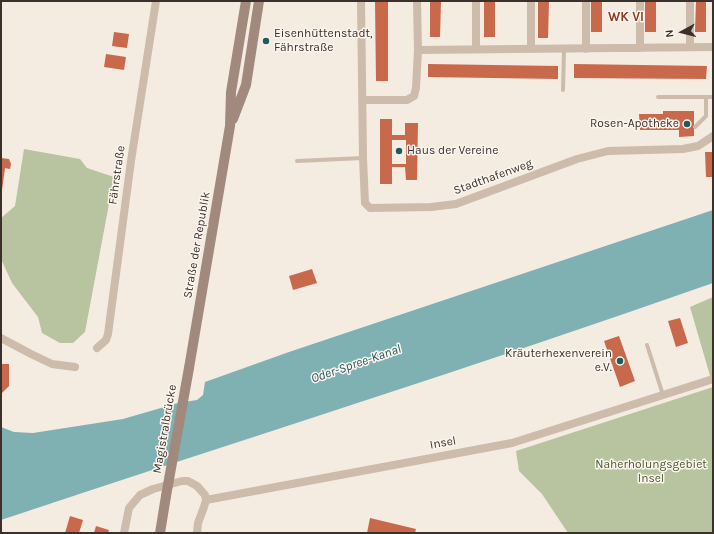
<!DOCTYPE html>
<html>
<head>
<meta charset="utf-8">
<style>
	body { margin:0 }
	#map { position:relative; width:714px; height:534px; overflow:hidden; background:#f4ebe1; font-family:Karla,sans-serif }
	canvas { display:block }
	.frame { position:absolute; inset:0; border:2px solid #3b302b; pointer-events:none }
	.north { position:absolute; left:662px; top:12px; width:40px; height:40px; -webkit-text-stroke:3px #fbf5ee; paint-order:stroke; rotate:263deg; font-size:11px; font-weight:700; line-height:16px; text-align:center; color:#3b302b }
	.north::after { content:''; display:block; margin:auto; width:14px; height:18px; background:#3b302b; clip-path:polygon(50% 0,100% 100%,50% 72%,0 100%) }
</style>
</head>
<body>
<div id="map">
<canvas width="714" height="534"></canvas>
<div class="frame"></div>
<div class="north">N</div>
</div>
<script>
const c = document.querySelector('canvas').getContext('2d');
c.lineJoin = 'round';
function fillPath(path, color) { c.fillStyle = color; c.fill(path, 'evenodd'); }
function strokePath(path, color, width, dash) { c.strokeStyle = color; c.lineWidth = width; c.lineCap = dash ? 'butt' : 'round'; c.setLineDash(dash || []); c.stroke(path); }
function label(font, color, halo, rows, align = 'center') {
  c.font = font + ' Karla,sans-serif'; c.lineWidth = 3; c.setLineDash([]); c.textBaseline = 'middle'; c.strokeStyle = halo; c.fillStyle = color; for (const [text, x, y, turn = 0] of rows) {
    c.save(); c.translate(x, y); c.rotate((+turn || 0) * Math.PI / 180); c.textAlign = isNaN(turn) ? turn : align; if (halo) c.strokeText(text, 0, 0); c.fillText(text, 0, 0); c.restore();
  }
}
fillPath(new Path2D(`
	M24 149 80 159 87 168 114 177 85 332 73 343H60L42 333 38 317 12 283 1 259V218L15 206Z
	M713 297V386L690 307Z
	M713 387V533H568L542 494 519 471 516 451Z`), '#b8c4a0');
fillPath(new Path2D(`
	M713 210V283C477 366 238 441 1 520V427L14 432 33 433 123 419 178 403 197 400 203 395 205 382 289 352Z`), '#7fb0b2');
fillPath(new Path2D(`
	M375 1H388V81H376Z
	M430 1H441L440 37H430Z
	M484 1H495V37H484Z
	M538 1H549L548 38H538Z
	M591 1H602V32H591Z
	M645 1H656V32H645Z
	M696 1H706V32H695Z
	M114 32 129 34 127 48 112 46Z
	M106 54 126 57 124 70 104 67Z
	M428 64 558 66V79L428 77Z
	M574 64 707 66 706 79 574 78Z
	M663 111H694V136L679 137V130H640L639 114H663Z
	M380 119H392V135H405V123H418L417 180H406L405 167H392V184H380ZM392 140H406V164H392Z
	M705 152H713V177H706Z
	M1 158 9 159 11 164 10 169 5 168 2 190Z
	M312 269 317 283 293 290 289 276Z
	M680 318 688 343 676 347 668 321Z
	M619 336 635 381 620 387 604 341Z
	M1 364H9V386L1 394Z
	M70 516 83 520 79 533H65Z
	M370 518 416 529 415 533H367Z
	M96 526 109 530 108 533H94Z`), '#c8694b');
strokePath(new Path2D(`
	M563 90 564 49
	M658 97H713
	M695 127 706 116V97
	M297 161 363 158
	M647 345 663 395`), '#cdbbac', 4);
strokePath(new Path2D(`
	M361 1 363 158 365 203 370 208 431 207 456 204 577 159 608 151 683 149 698 146 713 136
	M417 1 418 50 713 47
	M476 1V49
	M586 1V49
	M640 1V48
	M690 47V1
	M531 49V1
	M363 100H407L414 96 416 88 418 50
	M1 338 31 354 52 364 75 367
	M97 348 106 340 108 334 131 161 156 1
	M206 500 512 443 713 379
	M124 533 129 508 140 495 153 489 182 481H188L197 486 205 495 206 500 204 507 198 523 197 533`), '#cdbbac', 8);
strokePath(new Path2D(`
	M233 119 246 85 259 1
	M189 368 230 126 231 92 246 1
	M160 533 166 496`), '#a18a7d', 10);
strokePath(new Path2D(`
	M166 496 189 368`), '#a18a7d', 10);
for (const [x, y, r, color] of [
	[266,41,4,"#1f5a5e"],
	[687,124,4,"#1f5a5e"],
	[399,151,4,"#1f5a5e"],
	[620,361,4,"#1f5a5e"]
]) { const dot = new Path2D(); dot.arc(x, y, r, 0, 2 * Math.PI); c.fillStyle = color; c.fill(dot); strokePath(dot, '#fbf5ee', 1.5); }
label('12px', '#3b302b', '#fbf5ee', [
	["Eisenhüttenstadt,",274,34],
	["Fährstraße",274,48],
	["Rosen-Apotheke",679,124,"right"],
	["Haus der Vereine",407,151],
	["Kräuterhexenverein",612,354,"right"],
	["e.V.",612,368,"right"]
], 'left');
label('12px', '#3b302b', '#fbf5ee', [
	["Fährstraße",117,175,-82],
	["Stadthafenweg",493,177,-20],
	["Straße der Republik",197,245,-80],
	["Magistralbrücke",165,429,-80],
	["Insel",443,443,-10]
]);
label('12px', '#4a5a2e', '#fbf5ee', [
	["Naherholungsgebiet",651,465],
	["Insel",651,479]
]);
label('bold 13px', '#8c3b22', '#fbf5ee', [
	["WK VI",626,17]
]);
label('italic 13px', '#1f5a5e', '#fbf5ee', [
	["Oder-Spree-Kanal",356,364,-19]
]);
</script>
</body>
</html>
